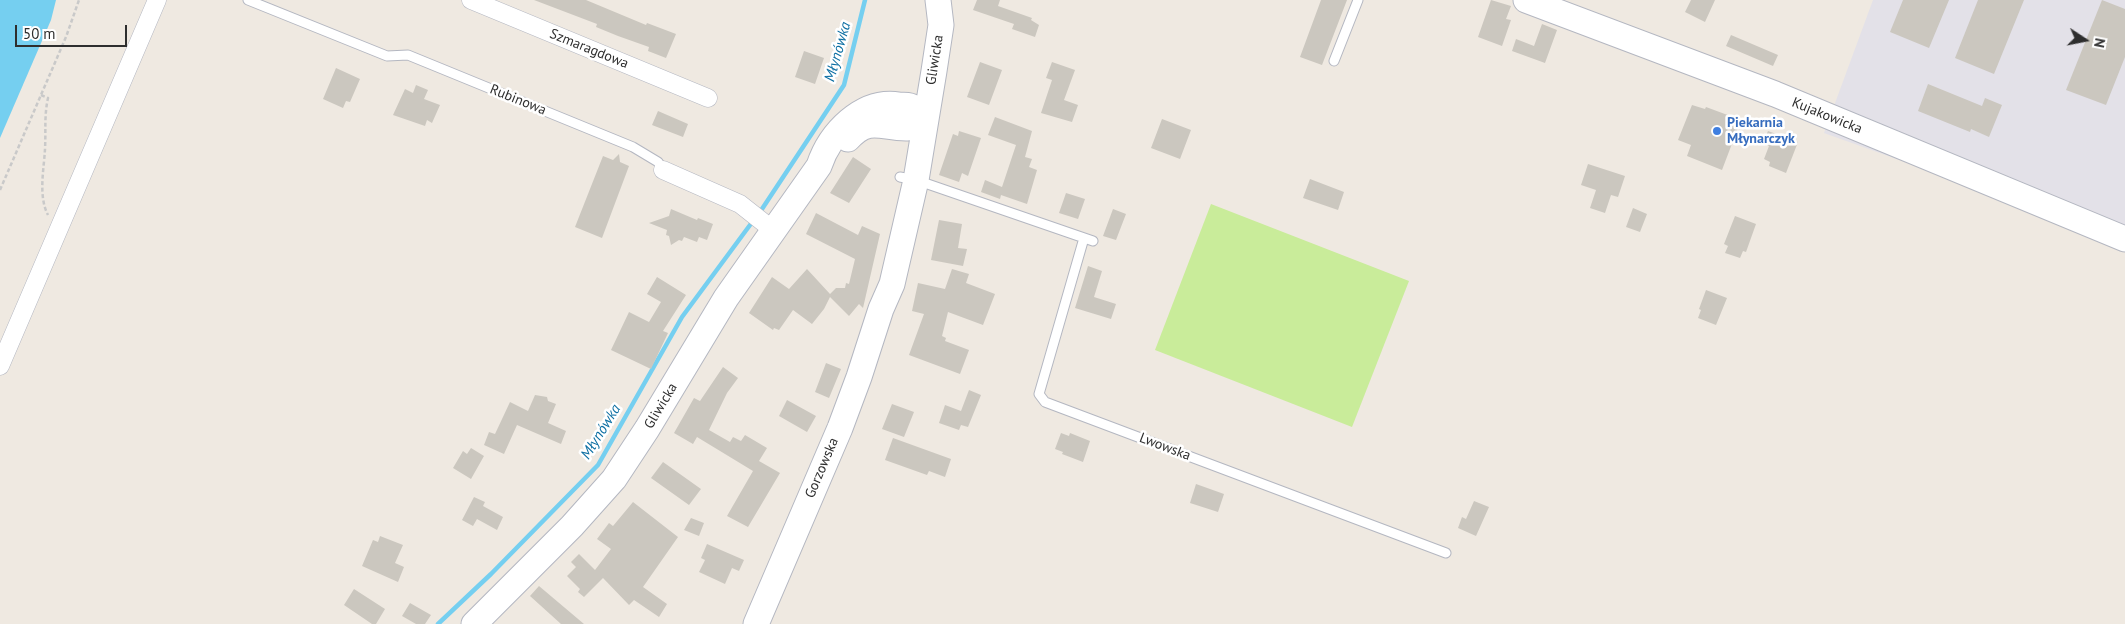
<!DOCTYPE html>
<html>
<head>
<meta charset="utf-8">
<style>
	body { margin:0 }
	#map { position:relative; width:2125px; height:624px; overflow:hidden; background:#efe9e1; font-family:"PT Sans",sans-serif }
	canvas { display:block }
	.north { position:absolute; left:2060px; top:15px; width:50px; height:50px; -webkit-text-stroke:4px #fff; paint-order:stroke; rotate:101deg; font-size:14px; font-weight:700; line-height:20px; text-align:center; color:#2e2e2e }
	.north::after { content:''; display:block; margin:auto; width:18px; height:22px; background:#2e2e2e; clip-path:polygon(50% 0,100% 100%,50% 72%,0 100%) }
	.scale { position:absolute; left:15px; top:25px; width:112px; height:22px; box-sizing:border-box; border:2px solid #2e2e2e; border-top:0; padding-left:6px; font-size:15px; line-height:18px; white-space:nowrap; color:#2e2e2e; -webkit-text-stroke:4px #fff; paint-order:stroke }
</style>
</head>
<body>
<div id="map">
<canvas width="2125" height="624"></canvas>
<div class="north">N</div>
<div class="scale">50 m</div>
</div>
<script>
const c = document.querySelector('canvas').getContext('2d');
c.lineJoin = 'round';
function fillPath(path, color) { c.fillStyle = color; c.fill(path, 'evenodd'); }
function strokePath(path, color, width, dash) { c.strokeStyle = color; c.lineWidth = width; c.lineCap = dash ? 'butt' : 'round'; c.setLineDash(dash || []); c.stroke(path); }
function label(font, color, halo, rows, align = 'center') {
  c.font = font + ' "PT Sans",sans-serif'; c.lineWidth = 5; c.setLineDash([]); c.textBaseline = 'middle'; c.strokeStyle = halo; c.fillStyle = color; for (const [text, x, y, turn = 0] of rows) {
    c.save(); c.translate(x, y); c.rotate((+turn || 0) * Math.PI / 180); c.textAlign = isNaN(turn) ? turn : align; if (halo) c.strokeText(text, 0, 0); c.fillText(text, 0, 0); c.restore();
  }
}
fillPath(new Path2D(`
	M1873 0H2125V241L1824 133Z`), '#e3e1e8');
fillPath(new Path2D(`
	M1211 204 1409 281 1352 427 1155 350Z`), '#c9ec9a');
fillPath(new Path2D(`
	M0 0H56L51 20 0 138Z`), '#75cff0');
strokePath(new Path2D(`
	M762 209 844 85 865 0
	M438 624 491 574 598 465 682 317 750 225`), '#75cff0', 4.5);
fillPath(new Path2D(`
	M534 0H586L646 25 647 23 676 34 666 58 648 51 649 47 618 36 596 27 597 24Z
	M977 0H1000L998 6 1032 18 1031 20 1039 25 1035 37 1012 29 1014 24 973 10Z
	M1321 0H1347L1322 65 1300 57Z
	M1491 0 1511 6 1506 19 1511 20 1502 46 1478 37Z
	M1691 0H1715L1705 22 1685 12Z
	M1903 0H1949L1929 48 1890 32Z
	M1978 0H2024L1994 74 1955 58Z
	M2102 0 2125 9V57L2106 105 2066 90Z
	M1542 24 1557 30 1545 63 1512 51 1516 39 1534 46Z
	M1731 35 1778 55 1773 66 1726 46Z
	M804 51 824 58 815 84 795 77Z
	M980 62 1002 70 989 105 967 97Z
	M1052 62 1075 70 1064 100 1078 105 1072 122 1041 113 1052 80 1046 78Z
	M336 68 360 79 350 102 346 101 343 108 323 99Z
	M1928 84 1982 106 1985 98 2002 105 1989 137 1971 129 1970 132 1918 111Z
	M416 85 428 90 424 99 440 105 432 123 427 120 425 126 393 115 405 89 413 93Z
	M1692 105 1705 109 1706 107 1741 120 1722 170 1687 156 1691 145 1678 140Z
	M658 111 688 124 683 137 652 125Z
	M995 117 1032 131 1025 157 1032 159 1029 167 1037 170 1027 204 1001 195 1000 199 981 192 985 180 1002 187 1016 145 988 135Z
	M1162 119 1191 130 1180 159 1151 148Z
	M959 131 981 138 968 176 962 173 959 182 939 175 953 134 958 136Z
	M1768 131 1798 142 1786 173 1769 166 1770 162 1764 159 1769 146 1763 143Z
	M619 154 620 162 629 166 602 238 575 227 603 156 613 160Z
	M853 157 871 169 849 203 830 193Z
	M1588 164 1625 176 1618 197 1611 195 1605 213 1590 208 1596 190 1581 185Z
	M1310 179 1344 192 1338 210 1303 198Z
	M1066 193 1085 199 1078 219 1059 213Z
	M1633 208 1647 214 1640 232 1626 227Z
	M671 209 697 220 698 218 713 224 707 240 699 237 697 242 684 237 682 241 679 240 671 245 669 236 666 235 667 230 649 223 669 216Z
	M1113 209 1126 214 1116 240 1103 236Z
	M816 213 858 235 862 226 880 234 863 308 859 304 849 316 830 297 824 309 812 324 793 310 779 330 774 328 773 330 749 313 772 277 789 289 807 269 830 294 836 288H845L846 283 849 284 855 259 806 234Z
	M1735 216 1756 224 1746 252 1743 251 1740 258 1725 253 1728 246 1724 244Z
	M939 220 962 224 958 248 967 249 963 266 931 260Z
	M1088 266 1102 271 1094 297 1116 304 1111 319 1075 308Z
	M952 269 969 274 966 283 995 294 983 325 948 312 942 336 946 338 945 341 969 350 960 374 909 355 924 314 912 311 918 283 945 289Z
	M657 277 686 295 663 331 668 333 651 369 611 350 629 312 649 322 661 302 647 294Z
	M1706 290 1727 298 1716 325 1698 318 1701 310 1699 309Z
	M826 363 841 369 829 398 815 392Z
	M723 367 738 378 727 393 709 430 730 442 733 437 741 441 745 435 767 448 759 461 780 473 748 527 727 516 753 471 697 437 693 444 674 433 694 398 700 401Z
	M969 390 981 395 968 427 961 425 959 430 939 423 945 405 961 411Z
	M535 395 547 397 548 401 556 404 548 423 566 431 561 444 517 425 504 454 484 445 489 432 495 434 510 402 528 411Z
	M787 400 816 416 807 432 779 416Z
	M892 404 914 412 904 437 882 429Z
	M1061 433 1069 436 1070 433 1090 441 1083 462 1062 454 1063 452 1055 449Z
	M893 438 951 459 945 477 929 471 927 475 885 460Z
	M471 448 484 456 471 479 453 468 463 451 467 454Z
	M663 462 701 489 689 505 651 478Z
	M1196 484 1224 494 1218 512 1190 503Z
	M474 497 485 502 483 506 503 517 497 530 477 519 473 526 462 520Z
	M1474 501 1489 507 1476 536 1458 528 1462 517 1466 519Z
	M633 502 678 537 643 587 667 604 659 617 634 600 629 605 603 578 584 597 578 592 580 589 567 576 576 567 571 562 579 554 595 570 611 549 597 539 609 523 613 526Z
	M691 518 704 523 699 536 684 530Z
	M380 536 403 545 395 563 404 567 398 582 362 566 373 540 378 542Z
	M707 544 744 560 739 571 732 568 725 584 699 572 705 560 701 558Z
	M539 586 584 624H561L530 596Z
	M354 589 385 609 376 624H372L344 605Z
	M410 603 431 615 425 624H416L402 616Z`), '#cbc7bf');
const lane = new Path2D(`
	M248 0 387 56 408 55 633 147 658 162 663 170
	M1334 61 1358 0
	M900 177 916 180 1093 241
	M1084 238 1039 394 1045 402 1446 553`);
const street = new Path2D(`
	M471 0 708 98
	M663 170 740 204 773 230
	M0 366 157 0`);
const secondary = new Path2D(`
	M1526 0 1775 94 2125 239
	M848 139C870 115 882 129 908 128 913 128 920 122 925 119
	M474 624 572 526 614 479 647 429 726 298 819 166C830 133 862 99 899 105 904 105 911 105 914 108 918 110 922 115 925 119
	M756 624 840 428 859 377 881 309 892 284 916 180 934 71 941 25 938 0`);
strokePath(lane, '#b4b7c1', 11);
strokePath(street, '#b4b7c1', 19);
strokePath(secondary, '#b4b7c1', 27);
strokePath(new Path2D(`
	M41 95 48 98C44 116 46 131 45 149 44 169 38 196 48 215
	M0 190 66 37 79 0`), '#c9c9c9', 2.5, [4, 2.5]);
strokePath(lane, '#fff', 9);
strokePath(street, '#fff', 18);
strokePath(secondary, '#fff', 25);
for (const [x, y, r, color] of [
	[1717,131,5,"#3f7fe0"]
]) { const dot = new Path2D(); dot.arc(x, y, r, 0, 2 * Math.PI); c.fillStyle = color; c.fill(dot); strokePath(dot, '#fff', 2); }
label('14px', '#2e2e2e', '#fff', [
	["Szmaragdowa",589,49,22],
	["Gliwicka",935,60,-81],
	["Rubinowa",518,100,22],
	["Kujakowicka",1827,116,22],
	["Gliwicka",661,406,-59],
	["Lwowska",1165,447,21],
	["Gorzowska",822,468,-67]
]);
label('bold 14px', '#366cbe', '#fff', [
	["Piekarnia",1727,123],
	["Młynarczyk",1727,139]
], 'left');
label('italic 15px', '#0d6fa3', '#fff', [
	["Młynówka",838,52,-74],
	["Młynówka",601,432,-58]
]);
</script>
</body>
</html>
